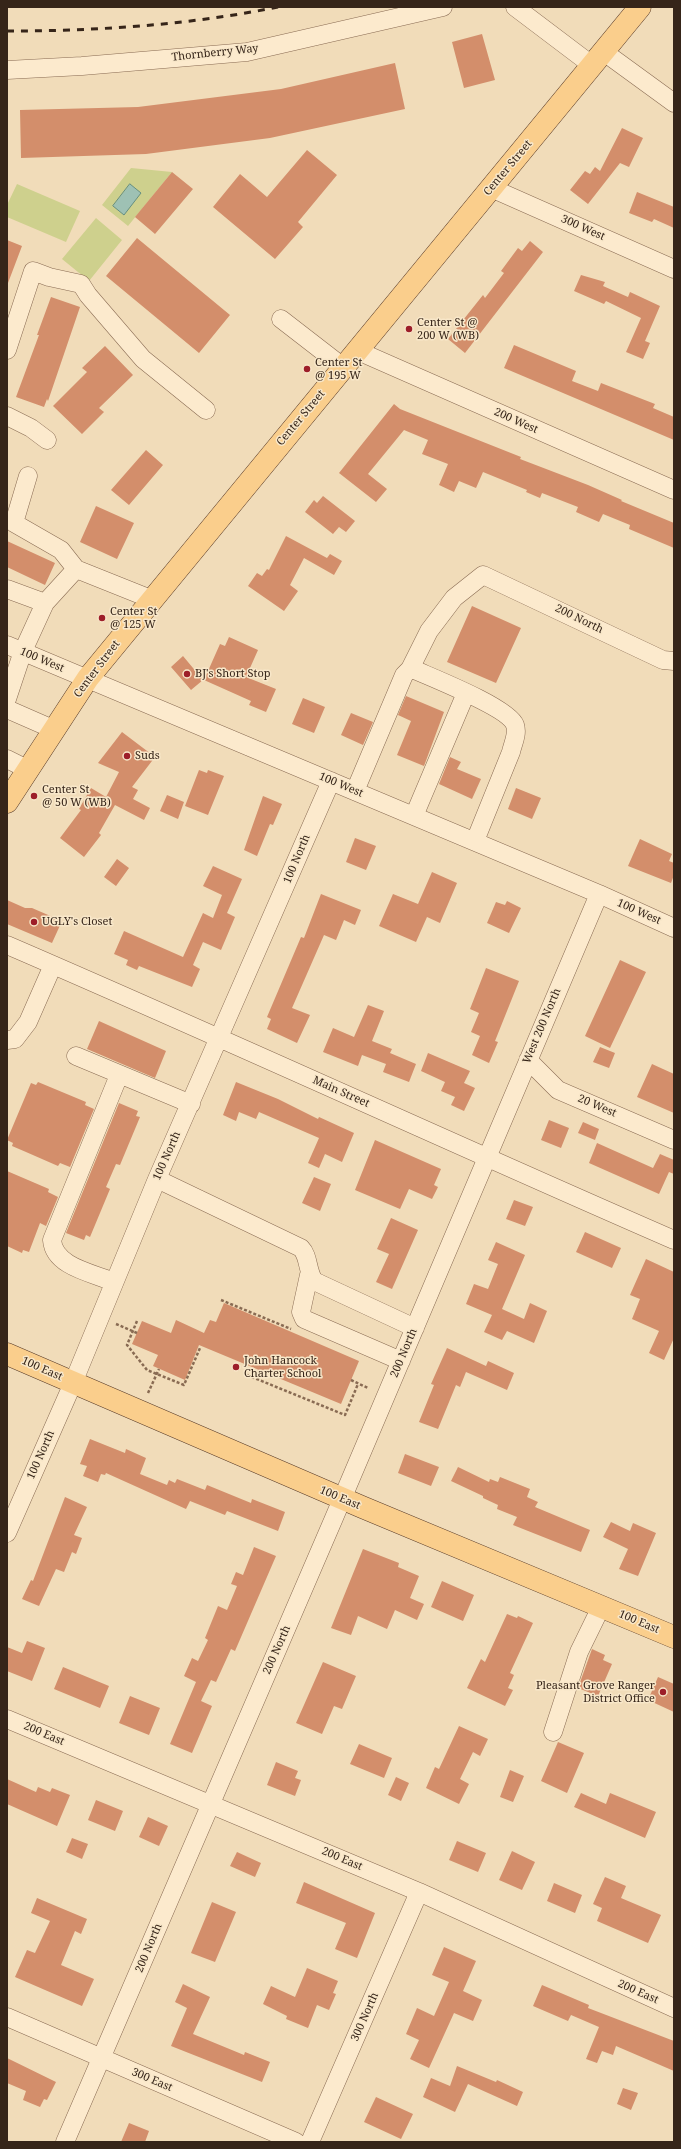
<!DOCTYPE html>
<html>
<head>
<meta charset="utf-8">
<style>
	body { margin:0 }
	#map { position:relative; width:681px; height:2149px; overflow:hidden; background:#f1dcb9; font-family:"Noto Serif",serif }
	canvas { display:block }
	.frame { position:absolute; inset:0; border:8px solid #362519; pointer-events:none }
</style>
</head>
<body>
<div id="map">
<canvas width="681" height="2149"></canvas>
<div class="frame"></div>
</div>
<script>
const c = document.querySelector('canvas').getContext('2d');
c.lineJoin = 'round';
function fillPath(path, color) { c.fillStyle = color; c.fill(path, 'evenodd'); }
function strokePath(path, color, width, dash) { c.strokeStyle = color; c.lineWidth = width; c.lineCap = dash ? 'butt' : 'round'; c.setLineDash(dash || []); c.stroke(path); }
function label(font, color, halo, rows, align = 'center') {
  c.font = font + ' "Noto Serif",serif'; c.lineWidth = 3; c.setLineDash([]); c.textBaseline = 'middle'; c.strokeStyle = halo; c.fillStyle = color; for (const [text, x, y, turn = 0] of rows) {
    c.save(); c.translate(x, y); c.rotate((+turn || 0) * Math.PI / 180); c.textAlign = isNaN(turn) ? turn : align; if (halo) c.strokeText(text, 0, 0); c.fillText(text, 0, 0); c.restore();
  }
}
fillPath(new Path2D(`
	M131 168 172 172 128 226 102 205Z
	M17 184 80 211 66 242 7 217V205Z
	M96 218 122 240 89 281 62 259Z`), '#ced08d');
const water = new Path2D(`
	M130 184 141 193 124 215 113 206Z`);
fillPath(water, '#9ec1b4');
strokePath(water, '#668f81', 1);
fillPath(new Path2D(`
	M482 34 495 80 464 88 452 42Z
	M395 63 405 109 270 138 146 154 21 158 20 110 138 107 281 89Z
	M622 128 643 138 629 167 620 163 588 204 570 190 585 171 590 174 595 167 600 171Z
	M307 150 337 175 298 222 303 227 275 259 213 207 240 174 267 197Z
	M172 172 193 189 155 234 135 217Z
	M637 192 674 207V228L654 219 652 222 629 213Z
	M137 238 230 315 199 353 106 276Z
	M7 240 22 246 8 283H7Z
	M530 241 543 252 465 353 448 339 483 295 485 298 504 273 501 271 518 248 522 251Z
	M581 275 605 282 603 286 628 297 630 292 660 306 645 341 650 343 643 359 626 352 641 318 606 301 604 304 574 291Z
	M51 297 80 307 48 401 47 399 44 407 16 397 39 335H37Z
	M514 345 576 371 572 381 598 391 601 383 655 404 653 408 674 417V440L504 368Z
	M105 346 133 375 99 408 104 412 82 434 53 406 87 372 82 368Z
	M394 404 400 409 521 457 520 459 588 485 622 500 621 501 674 523V548L629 529 630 525 603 514 599 522 576 512 578 507 542 493 540 498 526 492 527 490 483 472 476 488 459 481 454 492 439 485 448 464 422 454 428 440 404 430 368 474 387 489 376 502 339 473Z
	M146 450 163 465 129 505 111 490Z
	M323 496 355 521 346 532 339 527 333 534 305 512 314 500 317 503Z
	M96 506 134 523 117 559 80 542Z
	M286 536 327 558 330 554 342 561 334 575 304 558 290 585 298 591 284 611 248 586 257 573 262 576 267 569 269 570Z
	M7 541 55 563 45 585 7 567Z
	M472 606 521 628 496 683 447 662Z
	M229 637 258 650 246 677 276 689 266 712 249 705 251 701 204 680 220 644 225 646Z
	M183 656 203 680 191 690 171 667Z
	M406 696 444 712 424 766 397 755 411 721 398 715Z
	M303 698 325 707 314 733 292 724Z
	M351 713 373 722 363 745 341 735Z
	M122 732 155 757 132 787 138 790 133 799 150 808 144 820 115 805 99 833 101 835 84 857 60 838 81 810 79 809 91 788 106 797 119 772 98 763Z
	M450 757 461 762 457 769 481 779 472 799 439 784Z
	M199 770 207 773 208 770 224 776 208 815 185 806Z
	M516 788 541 798 532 819 508 809Z
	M167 795 184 802 178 819 160 811Z
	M263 796 282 804 273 825 270 824 257 856 244 850Z
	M355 838 376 846 366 870 346 862Z
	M640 839 672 854 669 861 674 863V875L671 883 628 866Z
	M117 859 129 868 116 886 104 877Z
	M213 866 242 879 227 913 235 917 221 950 203 942 193 965 200 969 192 987 139 966 137 970 126 965 128 960 114 954 124 931 183 957 203 913 213 918 222 895 203 886Z
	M432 872 457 883 440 923 427 917 416 942 379 926 393 894 418 904Z
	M321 894 361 910 355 925 344 920 336 940 324 935 292 1008 310 1015 297 1043 267 1029 271 1019 267 1017 301 937 304 938Z
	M7 900 25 908H32L62 921 52 943 7 924Z
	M507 901 521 908 509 933 487 923 496 902 505 905Z
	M620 960 646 972 610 1048 585 1036Z
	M486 968 519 981 495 1041 498 1042 489 1063 472 1055 480 1036 471 1032 479 1013 470 1009Z
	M368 1005 384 1011 372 1041 392 1049 390 1053 416 1064 409 1082 383 1072 386 1064 362 1055 358 1066 323 1052 333 1028 354 1037Z
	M99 1021 166 1051 155 1078 87 1049Z
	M600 1047 615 1053 609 1068 593 1062Z
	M428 1053 470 1071 464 1083 475 1088 464 1111 451 1105 455 1097 441 1091 445 1082 421 1071Z
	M652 1064 674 1074V1113L637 1097Z
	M38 1082 86 1102 85 1105 94 1109 70 1167 60 1163 58 1166 26 1152 12 1146 13 1143 7 1140 31 1083 36 1085Z
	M236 1082 278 1099 318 1119 319 1117 354 1133 342 1162 325 1154 319 1168 308 1163 319 1138 259 1112 256 1119 239 1112 236 1121 223 1115Z
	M119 1103 138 1111 136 1116 140 1117 120 1165 116 1164 106 1187 110 1189 90 1237 86 1235 84 1240 66 1233Z
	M549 1120 569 1128 561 1148 541 1140Z
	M583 1122 599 1129 595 1140 578 1133Z
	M375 1140 441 1169 434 1185 438 1187 432 1199 409 1189 400 1209 355 1190Z
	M597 1143 653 1168 660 1154 674 1160V1174L669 1172 659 1194 589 1163Z
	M7 1171 49 1189 48 1192 58 1197 46 1226 40 1223 29 1252 23 1250 22 1253 7 1246Z
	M314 1177 331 1184 320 1211 302 1203Z
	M514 1200 533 1207 525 1226 506 1219Z
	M391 1218 418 1230 392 1289 376 1282 389 1254 377 1249Z
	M585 1232 621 1248 612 1268 576 1252Z
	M496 1242 525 1255 502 1309 524 1319 530 1303 547 1311 534 1343 507 1331 502 1340 484 1332 492 1315 466 1304 474 1284 488 1289 498 1264 488 1260Z
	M646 1259 674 1272V1338L664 1360 649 1353 659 1331 632 1319 640 1299 630 1295Z
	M224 1303 359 1361 341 1404 199 1345 185 1380 153 1366 158 1355 132 1344 142 1321 171 1333 176 1320 204 1333 210 1320 216 1322Z
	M447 1348 486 1366 488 1361 514 1373 507 1390 466 1372 460 1387 456 1385 438 1429 419 1422 434 1385 431 1384Z
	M90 1439 125 1453 126 1449 146 1458 140 1474 167 1485 169 1480 175 1483 177 1479 205 1490 207 1485 251 1503 252 1499 285 1512 278 1531 227 1511 225 1515 190 1501 186 1509 106 1473 105 1475 101 1474 98 1482 83 1476 87 1466 80 1464Z
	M405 1454 439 1467 431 1486 398 1473Z
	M458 1467 489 1482 490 1479 498 1482 500 1477 530 1489 527 1497 538 1502 535 1507 590 1530 581 1552 513 1525 517 1517 497 1509 498 1505 483 1498V1496L451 1481Z
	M65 1497 87 1507 74 1535 82 1538 76 1554 72 1552 64 1572 56 1569 39 1606 22 1599 31 1580 33 1581Z
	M611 1522 630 1531 633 1523 656 1533 638 1576 619 1569 628 1549 603 1537Z
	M254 1547 276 1556 235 1651 231 1649 216 1682 211 1680 201 1701 212 1706 192 1753 170 1744 196 1682 184 1676 192 1658 198 1661 208 1640 205 1638 218 1606 227 1610 237 1586 231 1584 236 1572 243 1575Z
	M363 1549 399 1563 398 1567 419 1576 410 1598 424 1604 417 1620 395 1610 387 1629 358 1616 351 1635 331 1628Z
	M442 1581 474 1595 463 1621 431 1607Z
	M507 1614 517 1618 518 1616 533 1623 510 1673 514 1675 508 1688 513 1690 505 1706 467 1688 481 1659 485 1662Z
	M27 1641 45 1648 32 1681 7 1671V1647L22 1653Z
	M592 1649 605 1655 603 1660 612 1664 598 1696 578 1688Z
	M323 1662 356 1676 342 1709 334 1706 322 1734 296 1723Z
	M63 1667 109 1686 100 1708 54 1689Z
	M658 1677 674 1684V1712L648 1700Z
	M130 1696 160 1708 149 1735 119 1723Z
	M459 1726 488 1739 480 1756 473 1752 460 1779 469 1784 459 1804 426 1788 435 1767 439 1769Z
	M558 1742 584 1753 567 1793 541 1781Z
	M359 1744 392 1758 384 1778 350 1764Z
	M276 1762 298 1771 295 1778 301 1780 295 1796 267 1785Z
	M510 1770 524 1776 513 1802 500 1797Z
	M396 1777 409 1783 401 1801 388 1795Z
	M7 1779 36 1792 38 1787 50 1792 52 1788 70 1795 57 1826 7 1804Z
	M581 1793 606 1804 610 1793 656 1812 645 1838 574 1807Z
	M96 1800 123 1811 115 1831 88 1820Z
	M148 1817 168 1826 159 1846 139 1837Z
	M72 1838 88 1844 82 1859 66 1852Z
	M457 1841 486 1853 478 1872 449 1860Z
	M512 1851 535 1862 522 1890 499 1880Z
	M237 1852 261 1863 255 1877 230 1866Z
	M605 1877 626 1886 621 1898 661 1915 648 1943 597 1921 602 1908 593 1904Z
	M304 1882 375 1913 357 1958 335 1949 346 1923 296 1903Z
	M554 1883 582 1895 575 1913 547 1901Z
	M37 1898 87 1919 81 1934 75 1931 61 1965 94 1979 82 2006 15 1977 27 1950 35 1953 50 1921 31 1913Z
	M212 1902 236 1912 215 1962 191 1953Z
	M444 1947 476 1961 463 1991 482 2000 473 2021 454 2013 429 2068 410 2059 419 2040 406 2034 417 2008 434 2016 449 1982 432 1975Z
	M307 1968 338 1981 333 1993 336 1994 329 2010 317 2005 308 2028 286 2019 287 2016 263 2004 271 1986 295 1997Z
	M183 1984 210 1997 193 2034 244 2055 245 2052 270 2062 262 2082 171 2046 187 2008 175 2002Z
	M542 1985 589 2005 588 2008 674 2041V2071L616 2046 613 2055 602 2051 597 2063 586 2059 599 2027 571 2015 568 2021 533 2006Z
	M7 2058 56 2082 47 2100 44 2099 40 2107 23 2100 26 2091 7 2083Z
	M457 2066 496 2082 497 2080 523 2092 517 2106 468 2084 455 2112 423 2097 431 2078 450 2086Z
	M623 2088 638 2093 631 2110 617 2104Z
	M376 2097 413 2114 401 2139 364 2122Z
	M129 2123 149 2131 145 2142H121Z`), '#d38e6b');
const minor = new Path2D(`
	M515 7 593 66
	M604 52 674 103
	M7 70 82 66 247 52 443 7
	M491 188 674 269
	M281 319 343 367
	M7 350 33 271 49 277 81 284 88 295 143 359 206 410
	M358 351 674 490
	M7 416 31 428 47 440
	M28 476 14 523 61 550 76 569
	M7 589 45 603
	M7 645 599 894 674 928
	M410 669 429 631 454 598 483 575 663 660 674 661
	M7 699 23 651 45 603 76 569 151 599
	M7 709 55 730
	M7 759 29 770
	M355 791 404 675 410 669 415 670C433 678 509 708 515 725 518 734 513 743 511 752L475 841
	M414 816 466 693
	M7 945C230 1041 451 1143 674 1240
	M7 1040 15 1039 28 1022 53 965
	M76 1056 191 1104
	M528 1060 558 1090 674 1140
	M157 1179 301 1248C309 1256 307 1271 314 1281L415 1328
	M309 1275 301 1312 304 1319 401 1361
	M114 1282C93 1273 54 1267 52 1240L119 1075
	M7 1533 73 1383 157 1179 331 781
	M7 1719 419 1892 674 2008
	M553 1732 579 1652 601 1607
	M7 2017 296 2142
	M65 2142 334 1518 599 894
	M310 2142 419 1892`);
const major = new Path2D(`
	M7 802 88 678 640 7
	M7 1354 362 1507 674 1637`);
strokePath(minor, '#896b53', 19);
strokePath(major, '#563928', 23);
strokePath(new Path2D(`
	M221 1300 291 1329
	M137 1321 127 1345 147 1370 184 1385 200 1348
	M116 1324 137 1333
	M247 1375 345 1415 358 1384
	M351 1380 368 1388
	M148 1393 159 1369`), '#896b53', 2.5, [3, 2]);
strokePath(minor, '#fceacd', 18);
strokePath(major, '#face8c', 22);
strokePath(new Path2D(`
	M7 31C97 31 189 25 278 7`), '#362519', 3, [7, 7]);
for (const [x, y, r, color] of [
	[409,329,4,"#9d1e29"],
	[307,369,4,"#9d1e29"],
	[102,618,4,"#9d1e29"],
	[187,674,4,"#9d1e29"],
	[127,756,4,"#9d1e29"],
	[34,796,4,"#9d1e29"],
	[34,922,4,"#9d1e29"],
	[236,1367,4,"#9d1e29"],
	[663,1692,4,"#9d1e29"]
]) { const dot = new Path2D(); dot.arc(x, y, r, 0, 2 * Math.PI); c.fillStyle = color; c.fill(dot); strokePath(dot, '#f8e7c9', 1.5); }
label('11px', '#362519', '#f8e7c9', [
	["Thornberry Way",215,53,-6],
	["Center Street",508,168,-50],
	["300 West",583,228,24],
	["Center Street",301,418,-50],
	["200 West",516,421,24],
	["200 North",579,619,26],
	["100 West",42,660,23],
	["Center Street",97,669,-53],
	["100 West",341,785,23],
	["100 North",297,859,-67],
	["100 West",639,912,24],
	["West 200 North",542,1026,-67],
	["Main Street",341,1092,24],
	["20 West",597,1106,23],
	["100 North",167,1156,-66],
	["200 North",404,1353,-67],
	["100 East",42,1369,24],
	["100 North",41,1455,-66],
	["100 East",340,1498,23],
	["100 East",639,1622,23],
	["200 North",277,1650,-66],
	["200 East",44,1734,23],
	["200 East",342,1859,23],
	["200 North",149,1948,-67],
	["200 East",638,1992,24],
	["300 North",365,2017,-66],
	["300 East",152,2080,23]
]);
label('11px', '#362519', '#f8e7c9', [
	["Center St @",417,323],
	["200 W (WB)",417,336],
	["Center St",315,363],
	["@ 195 W",315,376],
	["Center St",110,612],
	["@ 125 W",110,625],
	["BJ's Short Stop",195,674],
	["Suds",135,756],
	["Center St",42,790],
	["@ 50 W (WB)",42,803],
	["UGLY's Closet",42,922],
	["John Hancock",244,1361],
	["Charter School",244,1374],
	["Pleasant Grove Ranger",655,1686,"right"],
	["District Office",655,1699,"right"]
], 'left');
</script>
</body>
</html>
